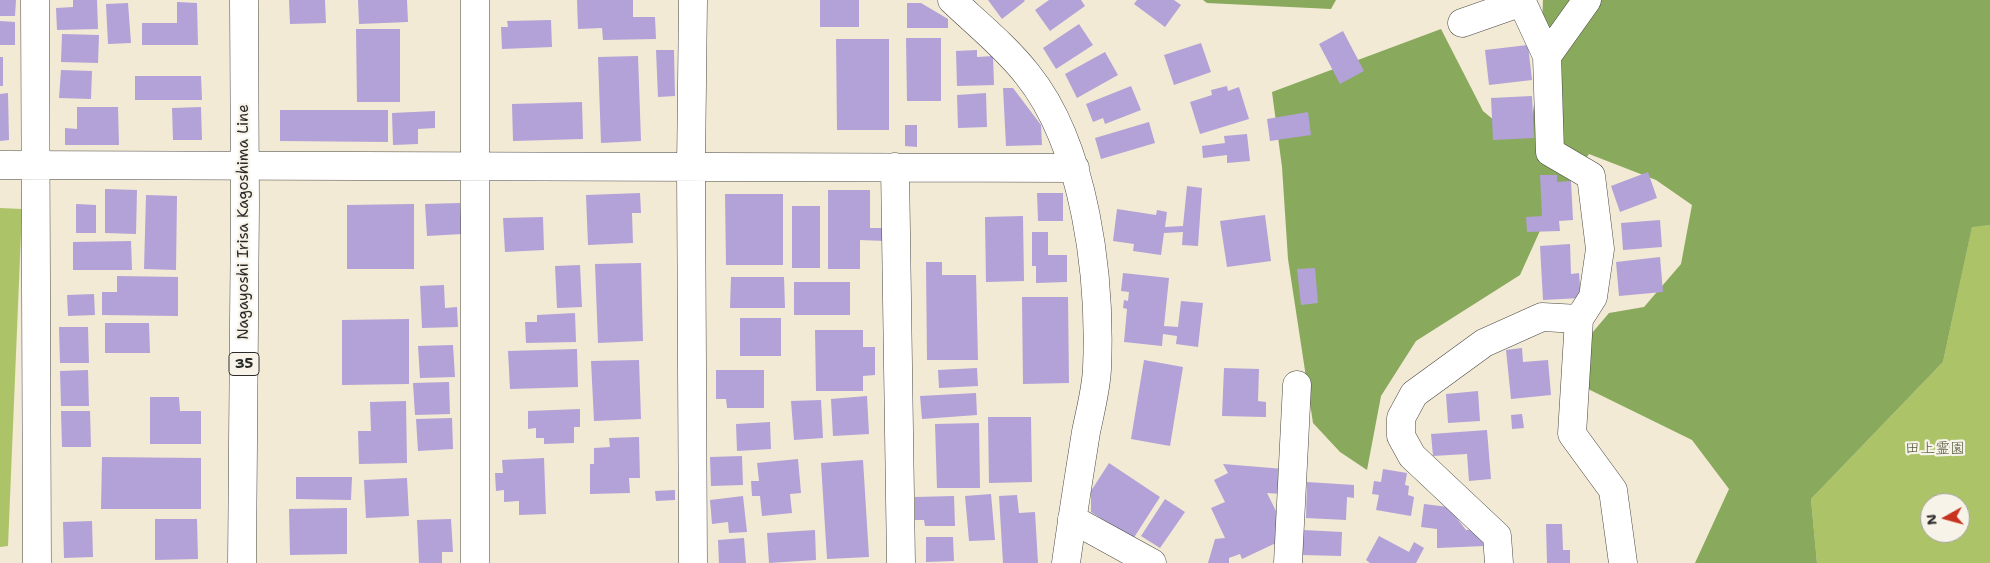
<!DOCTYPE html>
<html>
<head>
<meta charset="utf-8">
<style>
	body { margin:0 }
	#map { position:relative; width:1990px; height:563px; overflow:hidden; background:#f2ead5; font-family:"Shantell Sans",sans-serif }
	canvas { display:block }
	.north { position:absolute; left:1920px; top:493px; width:50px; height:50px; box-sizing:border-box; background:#f7f3e8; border:1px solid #a5a39c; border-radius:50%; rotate:263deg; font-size:14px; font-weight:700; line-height:20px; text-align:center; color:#2b2b2b }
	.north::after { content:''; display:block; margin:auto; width:18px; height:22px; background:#c8321e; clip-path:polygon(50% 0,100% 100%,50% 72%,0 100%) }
</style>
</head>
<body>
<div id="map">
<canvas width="1990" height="563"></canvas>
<div class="north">N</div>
</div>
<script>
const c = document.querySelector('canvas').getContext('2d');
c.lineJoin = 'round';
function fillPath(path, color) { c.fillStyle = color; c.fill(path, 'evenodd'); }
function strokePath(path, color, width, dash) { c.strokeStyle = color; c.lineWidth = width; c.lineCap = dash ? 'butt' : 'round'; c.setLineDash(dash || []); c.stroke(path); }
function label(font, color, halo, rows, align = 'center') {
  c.font = font + ' "Shantell Sans","Klee One",sans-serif'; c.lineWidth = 4.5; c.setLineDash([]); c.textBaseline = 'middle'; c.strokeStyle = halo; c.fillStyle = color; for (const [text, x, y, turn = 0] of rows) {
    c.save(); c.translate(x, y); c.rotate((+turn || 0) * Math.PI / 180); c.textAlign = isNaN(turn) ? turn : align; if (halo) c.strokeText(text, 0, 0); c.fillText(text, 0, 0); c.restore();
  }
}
fillPath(new Path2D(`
	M0 208 22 209 8 546 0 547Z
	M1990 225V563H1817L1811 499 1943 362 1972 226ZM1930 503H1960V533H1930Z`), '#acc368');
fillPath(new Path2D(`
	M1203 0H1336L1331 9 1207 3Z
	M1543 0H1990V225L1972 227 1943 362 1811 499 1817 563H1695L1729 489 1692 440 1586 388 1581 346 1609 313 1644 307 1681 264 1692 205 1656 180 1589 154 1548 213 1520 275 1416 341 1381 396 1367 470 1340 452 1313 423 1288 259 1282 167 1272 92 1441 29 1483 111 1513 136 1532 119 1541 52Z`), '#89a95c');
fillPath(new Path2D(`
	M0 0H16L15 16H0Z
	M73 0H97L98 29 57 30 56 8 73 7Z
	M289 0H325L326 23 290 24Z
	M358 0H407L408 22 359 24Z
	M577 0H633V17H655L656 39 603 40 602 28 578 29Z
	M820 0H859V27H820Z
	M988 0H1024L1025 1 1002 19Z
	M1049 0H1081L1085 6 1050 31 1035 10Z
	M1137 0H1174L1181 5 1165 27 1134 4Z
	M177 2 197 3 198 45H142V23H177Z
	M128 3 131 43 108 44 106 4Z
	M907 3H921L948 19V28H907Z
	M551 20 552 47 502 49 501 27H508L507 21Z
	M0 21 15 22V45H0Z
	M1079 24 1093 45 1056 69 1043 48Z
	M356 29H400V102H357Z
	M1343 31 1364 71 1340 84 1319 44Z
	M62 34 99 35 98 63 61 62Z
	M906 38H941V101H907Z
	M836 39H889V130H837Z
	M1201 43 1211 72 1174 85 1164 55Z
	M1528 45 1532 80 1489 85 1485 50Z
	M656 50H674L675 96 658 97Z
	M977 50V57L993 56 994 85 957 86 956 51Z
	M1105 52 1118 75 1077 98 1065 74Z
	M638 56 641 141 601 143 598 57Z
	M0 57H3V86H0Z
	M61 70 92 71 91 99 59 98Z
	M135 76H201L202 100H135Z
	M1131 86 1141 110 1105 124 1103 118 1093 122 1086 104Z
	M1227 86 1228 91 1239 87 1249 119 1200 134 1190 102 1212 95 1211 90Z
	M1003 88H1013L1041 125 1042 145 1006 146Z
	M8 93 9 140 0 141V94Z
	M986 93 987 127 958 128 957 95Z
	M1532 96 1534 138 1493 140 1491 98Z
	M582 102 583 139 513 141 512 104Z
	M77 107H118L119 145H65V128L77 129Z
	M201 107 202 140H173L172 108Z
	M280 110H388V142L280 141Z
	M435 111V128L418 129V144L393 145 392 113Z
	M1308 112 1311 135 1270 141 1267 119Z
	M1149 122 1155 143 1101 159 1095 138Z
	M905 125H917V147L905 146Z
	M1247 134 1250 161 1227 163V155L1203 158 1202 146 1225 143 1224 136Z
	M1648 172 1657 198 1620 212 1611 186Z
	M1540 175H1557V182L1571 181 1573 220 1559 221 1560 231 1527 232 1526 217 1542 216Z
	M1187 186 1202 188 1198 246 1182 245 1183 232 1164 233 1161 255 1133 251 1134 244 1113 241 1117 209 1156 215 1157 210 1167 212 1165 227 1183 226Z
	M105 189 137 190 136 234 105 233Z
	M828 190H870V228H885V241L860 240V269H828Z
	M640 193 641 213H632L633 243 588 245 586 195Z
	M1037 193H1063V221H1038Z
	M725 194H783V265H726Z
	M146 195 177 196 176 270 144 269Z
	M460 203 462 234 427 236 425 204Z
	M76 204 96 205V233H76Z
	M414 204V269H347V205Z
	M792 206H820V268H792Z
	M1265 215 1271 261 1227 267 1220 221Z
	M1023 216 1024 281 986 282 985 217Z
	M543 217 544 250 505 252 503 218Z
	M1660 220 1662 247 1623 250 1621 223Z
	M1032 232H1048V255H1067V282L1036 283V266H1032Z
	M131 241 132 270H73V242Z
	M1570 244 1571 274 1579 273 1581 298 1543 300 1540 246Z
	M1660 257 1663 292 1619 296 1616 262Z
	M926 262H942V275H976L978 360H927Z
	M641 263 643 341 598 343 595 264Z
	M580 265 582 307 557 308 555 266Z
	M1315 268 1318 303 1301 305 1297 269Z
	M1123 273 1169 278 1164 326 1178 327 1181 301 1203 303 1198 347 1176 344 1177 336 1163 334 1162 346 1124 342 1127 309 1123 308 1124 300 1128 301 1129 292 1121 291Z
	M117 276 178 277V316L102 315V292H117Z
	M731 277H784L785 308H730Z
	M794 282H850V315H794Z
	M444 285 445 308 457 307 458 327 422 328 420 286Z
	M94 294 95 315 68 316 67 295Z
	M1022 297H1068L1069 383 1023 384Z
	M575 313 576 342 526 343 525 322H537V315Z
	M740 318H781V356H740Z
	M409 319V384L342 385V320Z
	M105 323H149L150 353H105Z
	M59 327H88L89 363H60Z
	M815 330H863V347H875V375L863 376V391H816Z
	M453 345 455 377 420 378 418 346Z
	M1522 348 1523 362 1548 360 1551 395 1511 399 1506 350Z
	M577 349 578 387 510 389 508 351Z
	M639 360 641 419 594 421 591 361Z
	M1144 360 1183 367 1170 446 1131 439Z
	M977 368 978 386 939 388 938 370Z
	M1224 368 1259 369 1258 401 1266 402V417L1222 416Z
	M88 370 89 406H61L60 371Z
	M716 370H764V408H727L726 399H716Z
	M449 382 450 414 415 415 413 383Z
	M1478 391 1480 421 1448 423 1446 394Z
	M976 393 977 415 922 419 920 396Z
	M867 396 869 434 833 436 831 399Z
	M150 397H179L180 411H201V444H150Z
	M821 400 823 438 794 440 791 401Z
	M406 401 407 463 359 464 358 431H371L370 402Z
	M580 409V427H574V443L544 444V438H536V428L528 429V411Z
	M61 411H90L91 447H62Z
	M1522 414 1524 428 1512 429 1511 415Z
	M988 417H1031L1032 482 989 483Z
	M452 418 453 449 418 451 416 419Z
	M770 422 771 449 737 451 736 424Z
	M979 423 980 488H937L935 424Z
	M1487 430 1491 479 1469 481 1467 454 1433 456 1431 434Z
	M639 437 640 478H629L630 493 590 494V464H594V448L610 447 609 438Z
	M742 456 743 485 711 486 710 457Z
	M102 457 201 458V509H101Z
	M544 458 546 514 519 515V501L504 502V490L496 491 495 473H503L502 460Z
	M798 459 801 493 790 494 792 513 762 516 760 496H752L751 481H759L757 463Z
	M863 460 869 557 827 559 821 463Z
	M1109 463 1160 497 1133 539 1091 512V491Z
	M1223 464 1284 469 1281 494 1267 493 1280 519 1278 542 1242 559 1240 554 1229 558V563H1208L1215 539 1225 538 1211 508 1225 502 1214 480 1228 473Z
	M1383 469 1407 473 1405 485 1409 486 1408 495 1414 497 1411 516 1376 510 1379 495 1372 494 1374 481 1381 482Z
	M296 477H352L351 500 296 499Z
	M407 478 409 516 366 518 364 480Z
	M1307 482 1354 485V498L1347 497 1346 520 1306 518Z
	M675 490V500L656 501 655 491Z
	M991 494 995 540 969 541 965 496Z
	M1017 495 1019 513 1035 512 1038 563H1003L999 496Z
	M743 496 747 532 729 533 728 522 712 524 710 500Z
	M954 496 955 526H925L924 520H915V497Z
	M1165 499 1185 512 1160 548 1141 536Z
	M1424 504 1448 507 1466 530 1484 529 1485 546 1437 548V529L1421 527Z
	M347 508V554L290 555 289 509Z
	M155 519H197L198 559 155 560Z
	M451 519 453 552H442V563H419L417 520Z
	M92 521 93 557 64 558 63 522Z
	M1546 524H1562L1563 550H1570V563H1547Z
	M815 530 816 560 769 563 767 533Z
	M1303 530 1342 532 1341 556 1302 555Z
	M1379 536 1409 552 1414 542 1424 548 1416 563H1370L1366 560Z
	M926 537H953L954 561 926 562Z
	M744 538 746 563H719L718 540Z`), '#b2a2d7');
const minor = new Path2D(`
	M35 0 37 563
	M952 0C977 24 1005 46 1027 74 1086 147 1101 278 1097 369 1096 390 1090 412 1086 432 1079 476 1072 519 1066 563
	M1462 23 1522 2 1547 56 1550 152 1591 176 1600 249 1593 297 1579 319
	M1547 56 1587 0
	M0 165 1075 168
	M895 167 901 563
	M1072 519 1152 563
	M475 563V0
	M693 563 691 167 693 0
	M1288 563 1297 385
	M1499 563 1497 536 1412 456 1401 436V418L1414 394 1484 343 1542 317 1579 319 1572 434 1613 490 1623 563`);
const primary = new Path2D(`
	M242 563 245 204 244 0`);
strokePath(minor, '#494844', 29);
strokePath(primary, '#494844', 29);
strokePath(minor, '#fff', 28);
strokePath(primary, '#fff', 28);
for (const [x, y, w] of [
	[244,364,30]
]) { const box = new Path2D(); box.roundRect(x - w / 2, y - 11.5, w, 23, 4); c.fillStyle = '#f7f3e8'; c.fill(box); strokePath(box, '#2b2b2b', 1); }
label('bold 14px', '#2b2b2b', null, [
	["35",244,364]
]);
label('15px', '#2b2b2b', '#f7f3e8', [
	["Nagayoshi Irisa Kagoshima Line",244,222,-90]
]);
label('15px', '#52593d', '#f7f3e8', [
	["田上霊園",1935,449]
]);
</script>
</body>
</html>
